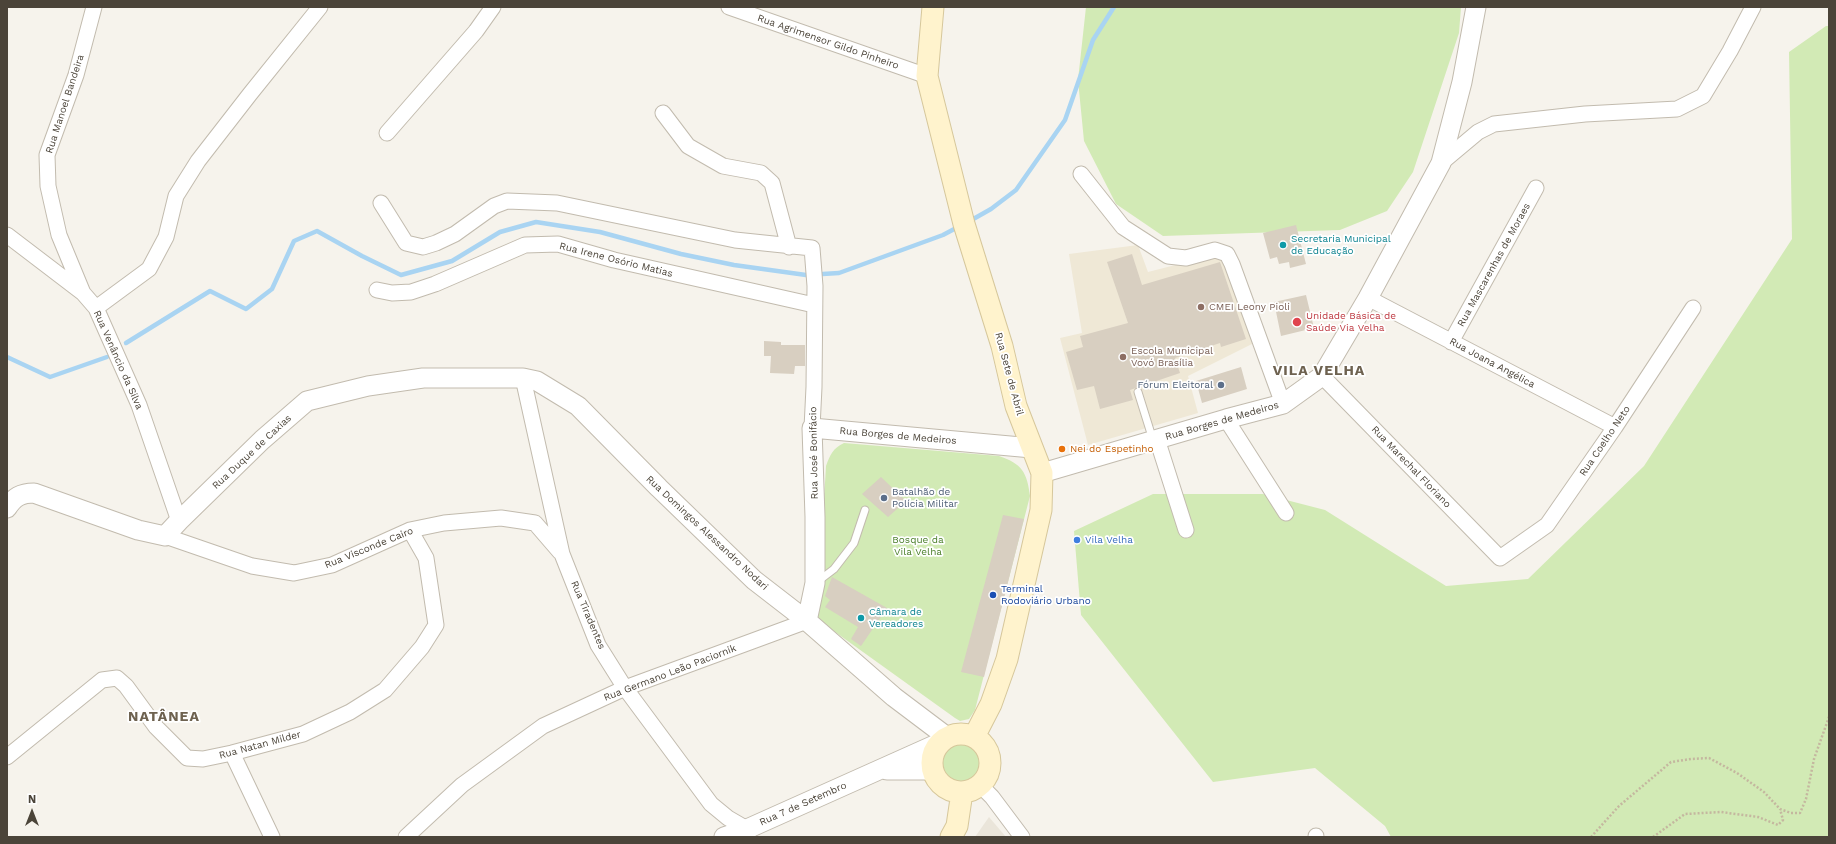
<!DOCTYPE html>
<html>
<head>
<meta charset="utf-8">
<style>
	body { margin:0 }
	#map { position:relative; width:1836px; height:844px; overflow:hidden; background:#f6f3ec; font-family:"Work Sans",sans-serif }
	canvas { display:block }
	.frame { position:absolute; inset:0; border:8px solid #4b4439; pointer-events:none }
	.north { position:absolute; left:12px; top:792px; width:40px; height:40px; -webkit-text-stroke:3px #fff; paint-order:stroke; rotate:0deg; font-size:11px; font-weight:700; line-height:16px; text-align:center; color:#4b4439 }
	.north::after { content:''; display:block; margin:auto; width:14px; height:18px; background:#4b4439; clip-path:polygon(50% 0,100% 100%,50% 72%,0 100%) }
</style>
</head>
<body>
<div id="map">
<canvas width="1836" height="844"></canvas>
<div class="frame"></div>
<div class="north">N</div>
</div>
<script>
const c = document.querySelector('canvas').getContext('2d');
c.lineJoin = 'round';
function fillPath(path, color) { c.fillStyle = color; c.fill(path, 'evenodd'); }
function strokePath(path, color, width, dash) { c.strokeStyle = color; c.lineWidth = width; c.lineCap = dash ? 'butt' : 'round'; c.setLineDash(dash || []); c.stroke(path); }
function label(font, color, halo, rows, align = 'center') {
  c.font = font + ' "Work Sans",sans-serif'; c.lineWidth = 3.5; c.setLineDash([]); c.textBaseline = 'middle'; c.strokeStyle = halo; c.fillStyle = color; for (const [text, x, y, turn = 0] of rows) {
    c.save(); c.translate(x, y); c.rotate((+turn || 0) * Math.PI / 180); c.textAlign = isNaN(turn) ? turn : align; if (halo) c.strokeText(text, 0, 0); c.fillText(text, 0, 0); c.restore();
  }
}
fillPath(new Path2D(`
	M989 817 1006 837H975Z`), '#eae5da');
fillPath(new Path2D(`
	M1138 245 1148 272 1222 253 1254 343 1188 376 1198 413 1088 445 1060 338 1082 333 1069 254Z`), '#efe8d6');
fillPath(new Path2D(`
	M1086 7H1461L1459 33 1413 172 1387 211 1340 230 1163 236 1116 204 1084 141 1078 80Z
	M1826 26H1829V837H1391L1385 826 1315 768 1213 782 1081 615 1074 531 1153 494H1263L1325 510 1446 586 1528 579 1644 466 1792 239 1789 52Z
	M844 443 999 456C1022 464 1027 472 1030 496L975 710 969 719 960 721 955 718 817 619 826 466C830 455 833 448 844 443Z
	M942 763a19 19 0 1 1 38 0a19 19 0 1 1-38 0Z`), '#d2eab5');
strokePath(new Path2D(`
	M968 222 991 209 1016 190 1065 120 1093 40 1114 7
	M126 343 210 291 246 309 272 289 294 241 317 231 362 256 401 275 452 261 500 232 536 222 600 232 681 254 734 265 806 275 839 273 943 235 958 227
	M7 357 50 377 107 357`), '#a9d4f2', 4.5);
fillPath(new Path2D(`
	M1296 225 1306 264 1290 268 1289 262 1279 264 1277 257 1270 259 1263 233Z
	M1132 254 1142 285 1220 262 1246 339 1221 347 1220 343 1175 358 1180 373 1130 390 1133 400 1100 409 1094 386 1077 390 1066 352 1083 347 1080 336 1128 323 1107 262Z
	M1306 295 1314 328 1281 336 1274 302Z
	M764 341 781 342V345H805V366H795L794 374 770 373 771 356H764Z
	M1241 367 1247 389 1202 403 1196 381Z
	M881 477 906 501 888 517 862 494Z
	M1003 515 1024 519 984 677 961 672Z
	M832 577 887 608 861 646 851 639 858 627 825 607 830 600 825 596Z`), '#d8cfc1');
const service = new Path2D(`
	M1138 392 1153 440
	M817 582 834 569 854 543 865 510`);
const minor = new Path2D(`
	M729 7 927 76
	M663 113 688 146 723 166 761 173 772 183 789 247
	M387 133 476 31 493 7
	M1441 163 1478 132 1494 124 1585 114 1677 109 1703 96 1730 51 1753 7
	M1081 174 1123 227 1168 256 1186 258 1215 250 1227 254 1232 264 1283 404
	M381 203 406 243 423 247 436 243 455 234 494 206 507 201 557 203 735 240 812 248 815 286 814 387 812 428
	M7 235 83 293 96 308 139 405 179 521
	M377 290 392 293 411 292 435 284 525 245 558 244 614 260 814 305
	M83 293 59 235 48 186 47 155 76 75 94 7
	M1368 298 1615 427
	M96 308 149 269 166 237 176 196 198 161 250 94 320 7
	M1451 342 1536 188
	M1322 376 1500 558 1547 525 1615 427 1693 308
	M523 378 562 554 598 645 625 688 711 804 728 818 747 829 748 836
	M1226 419 1286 513
	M1157 439 1186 530
	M165 536 252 566 294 573 332 565 410 530 444 523 501 518 535 523 560 552
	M232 753 272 837
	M7 757 102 680 117 678 126 686 156 727 187 758 203 759 232 753 303 734 350 712 385 690 422 647 436 625 426 558 410 530
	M980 785 992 797 1022 837
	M1316 836V837
	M406 837 462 785 543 726 625 688 807 621`);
const tertiary = new Path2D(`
	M1042 473 1226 419 1283 404 1322 376 1368 298 1441 163 1462 82 1476 7
	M7 508C14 497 21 493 34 493L138 530 165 536 179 521 262 440 307 401 368 386 423 378H523L537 381 578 406 659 488 754 580 807 621 894 697 947 737
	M807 621 815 583V517L812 428 1032 448
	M887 770H933
	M724 837 747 829 939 743`);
const secondary = new Path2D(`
	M933 7 927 76 964 224 1002 346 1016 406 1042 473 1041 510 1007 659 991 704 974 737
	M932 763a29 29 0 1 1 58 0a29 29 0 1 1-58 0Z
	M951 837 957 826 962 792`);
strokePath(service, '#c2bbae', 9);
strokePath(minor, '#c2bbae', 17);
strokePath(tertiary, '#c2bbae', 21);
strokePath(secondary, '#d6c79b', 23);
strokePath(new Path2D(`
	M1591 837 1619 806 1671 762 1691 759 1709 758 1737 773 1764 792 1780 809 1791 813H1800L1806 799 1814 759 1829 717
	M1653 837 1685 814 1721 812 1758 817 1778 825 1783 820 1780 809`), '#c4b79f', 2.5, [2, 2]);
strokePath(service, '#fff', 7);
strokePath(minor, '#fff', 15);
strokePath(tertiary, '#fff', 19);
strokePath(secondary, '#fff3cd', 21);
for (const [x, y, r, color] of [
	[1283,245,4,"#0f9aa8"],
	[1201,307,4,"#8d6e63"],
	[1297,322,5,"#e0444e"],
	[1123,357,4,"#8d6e63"],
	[1221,385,4,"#5c6f8a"],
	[1062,449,4,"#e8710a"],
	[884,498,4,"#5c6f8a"],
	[1077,540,4,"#3f7fe0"],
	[993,595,4,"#1a4fb4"],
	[861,618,4,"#0f9aa8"]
]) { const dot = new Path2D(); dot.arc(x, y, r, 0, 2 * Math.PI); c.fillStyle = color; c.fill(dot); strokePath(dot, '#fff', 1.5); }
label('10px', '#4b4439', '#fff', [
	["Rua Agrimensor Gildo Pinheiro",828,42,19],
	["Rua Manoel Bandeira",65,104,-72],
	["Rua Irene Osório Matias",616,260,14],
	["Rua Mascarenhas de Moraes",1494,265,-61],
	["Rua Venâncio da Silva",118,360,66],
	["Rua Joana Angélica",1492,363,28],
	["Rua Sete de Abril",1009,374,75],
	["Rua Borges de Medeiros",1222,421,-16],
	["Rua Borges de Medeiros",898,436,5],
	["Rua Coelho Neto",1605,441,-56],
	["Rua Duque de Caxias",252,452,-43],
	["Rua José Bonifácio",814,453,-91],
	["Rua Marechal Floriano",1411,467,46],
	["Rua Domingos Alessandro Nodari",707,533,43],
	["Rua Visconde Cairo",369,548,-22],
	["Rua Tiradentes",588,615,67],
	["Rua Germano Leão Paciornik",670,673,-21],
	["Rua Natan Milder",260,745,-15],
	["Rua 7 de Setembro",803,804,-24]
]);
label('10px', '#0d838f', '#fff', [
	["Secretaria Municipal",1291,239],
	["de Educação",1291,251],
	["Câmara de",869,612],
	["Vereadores",869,624]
], 'left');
label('10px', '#785e54', '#fff', [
	["CMEI Leony Pioli",1209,307],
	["Escola Municipal",1131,351],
	["Vovó Brasília",1131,363]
], 'left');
label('10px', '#be3a42', '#fff', [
	["Unidade Básica de",1306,316],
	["Saúde Via Velha",1306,328]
], 'left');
label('10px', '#4e5e75', '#fff', [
	["Fórum Eleitoral",1213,385],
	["Batalhão de",892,492,"left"],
	["Polícia Militar",892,504,"left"]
], 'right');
label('10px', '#c56008', '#fff', [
	["Nei do Espetinho",1070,449]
], 'left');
label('10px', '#4a7f2a', '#fff', [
	["Bosque da",918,540],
	["Vila Velha",918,552]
]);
label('10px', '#366cbe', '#fff', [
	["Vila Velha",1085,540]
], 'left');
label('10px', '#164399', '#fff', [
	["Terminal",1001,589],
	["Rodoviário Urbano",1001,601]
], 'left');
c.letterSpacing = '1px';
label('bold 14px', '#6e6250', '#fff', [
	["VILA VELHA",1319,371],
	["NATÂNEA",164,717]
]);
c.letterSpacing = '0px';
</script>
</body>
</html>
